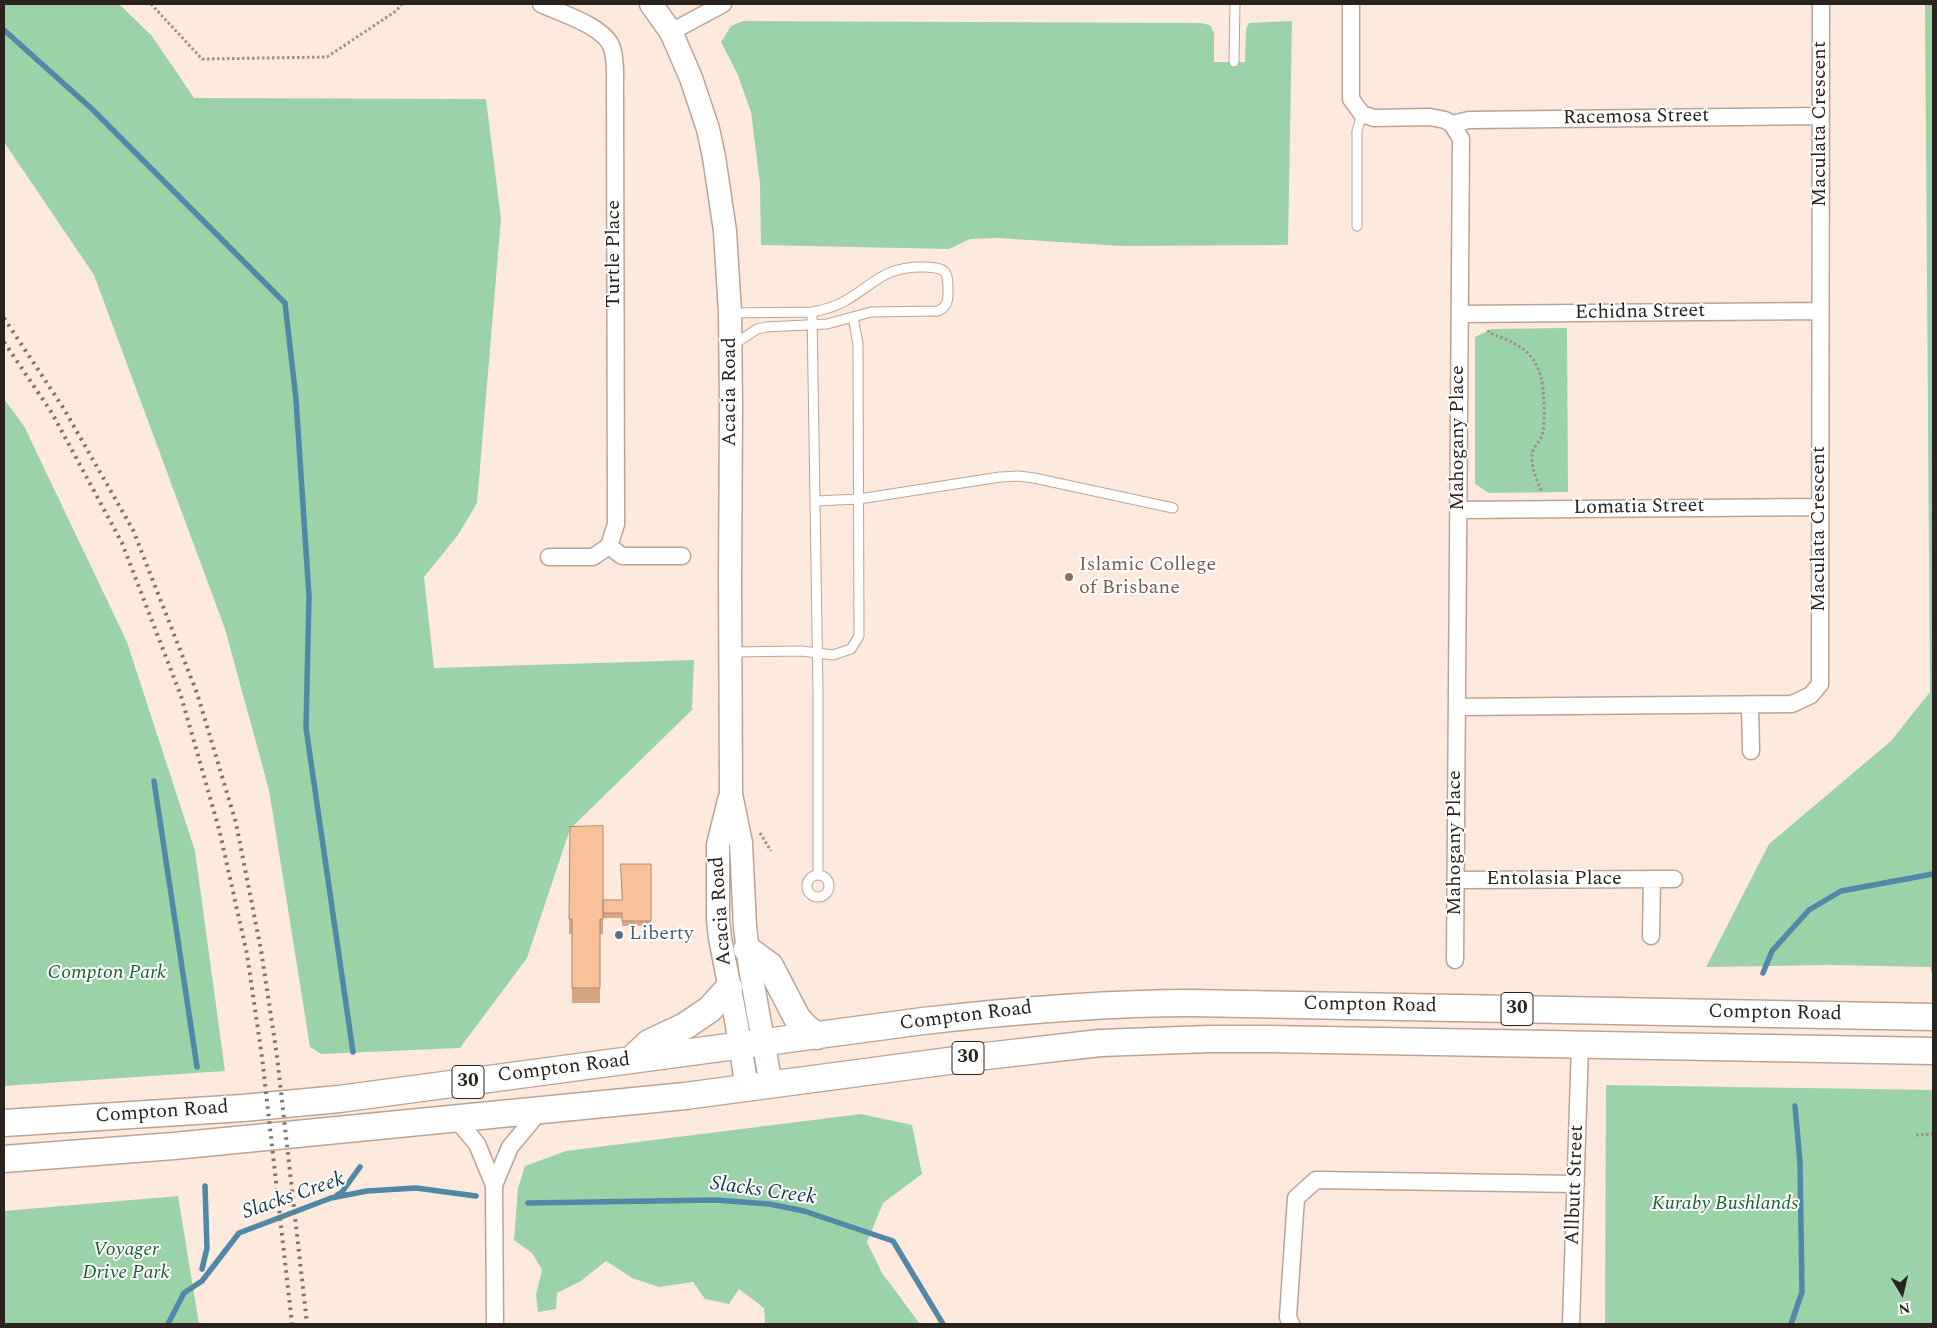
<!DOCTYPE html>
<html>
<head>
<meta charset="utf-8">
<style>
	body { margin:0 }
	#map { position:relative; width:1937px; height:1328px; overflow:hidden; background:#fdeadc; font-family:Spectral,serif }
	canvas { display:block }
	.frame { position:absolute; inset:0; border:5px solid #2a221c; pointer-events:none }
	.north { position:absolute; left:1877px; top:1268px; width:50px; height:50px; -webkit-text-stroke:4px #fff; paint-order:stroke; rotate:171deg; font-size:14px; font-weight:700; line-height:20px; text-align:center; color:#2a221c }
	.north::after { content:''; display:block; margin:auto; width:18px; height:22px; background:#2a221c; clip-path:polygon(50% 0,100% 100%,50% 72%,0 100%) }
</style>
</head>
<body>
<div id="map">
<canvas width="1937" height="1328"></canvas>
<div class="frame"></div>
<div class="north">N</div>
</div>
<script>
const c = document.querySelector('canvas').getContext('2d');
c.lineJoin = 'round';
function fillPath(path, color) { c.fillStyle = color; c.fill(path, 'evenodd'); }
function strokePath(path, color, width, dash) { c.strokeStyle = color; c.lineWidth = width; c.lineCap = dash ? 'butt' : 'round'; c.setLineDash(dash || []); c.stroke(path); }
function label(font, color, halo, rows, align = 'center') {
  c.font = font + ' Spectral,serif'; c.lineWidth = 4; c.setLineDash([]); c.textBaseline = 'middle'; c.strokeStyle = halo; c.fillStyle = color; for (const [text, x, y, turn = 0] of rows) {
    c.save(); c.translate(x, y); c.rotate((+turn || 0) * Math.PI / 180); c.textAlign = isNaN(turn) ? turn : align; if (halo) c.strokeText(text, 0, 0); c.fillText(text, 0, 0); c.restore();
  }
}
fillPath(new Path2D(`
	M4 4H119L152 36 194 98 486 99 501 219 477 503 458 535 424 577 434 668 694 660 692 710 570 829 527 958 460 1048 321 1054 310 1047 269 790 225 629 94 275 4 142Z
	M1925 4H1933V972H1931V967L1831 965 1706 967 1769 844 1891 741 1930 692Z
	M743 21 1201 23 1210 25 1214 33V62H1245L1246 29 1249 23 1292 21 1288 245 1121 246 997 238 970 239 949 249 761 245 760 184 751 112 737 73 721 42 731 26Z
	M1567 328 1568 492 1489 493 1475 484V337L1492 329Z
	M4 399 24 426 127 642 195 851 225 1071 4 1086Z
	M1606 1085 1933 1090V1324H1605Z
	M861 1114 912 1125 922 1174 883 1203 867 1242 882 1273 920 1324H765L764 1308 739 1289 729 1304 705 1299 693 1282 659 1287 632 1278 606 1261 581 1281 557 1293 556 1309 538 1312 536 1294 542 1270 532 1253 514 1240 518 1188 525 1166 566 1151Z
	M178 1196 199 1324H4V1211Z`), '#9cd2a8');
strokePath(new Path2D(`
	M4 30 92 109 285 303 296 399 309 596 306 728 353 1052
	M154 781 197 1067
	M1763 973 1772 951 1809 910 1841 891 1933 874
	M337 1195 342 1192 360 1167
	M528 1203 715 1200 769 1204 804 1211 893 1241 943 1324
	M202 1269 207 1248 205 1186
	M168 1324 184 1293 202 1281 239 1233 331 1198 367 1191 416 1188 476 1196
	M1791 1324 1802 1292 1800 1163 1795 1106`), '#5088a7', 5.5);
const lane = new Path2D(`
	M1234 62 1235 4
	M1357 226V131L1362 114
	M812 312 818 691V875
	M730 313 812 312C824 310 834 307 845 301 876 283 884 266 925 267 947 268 948 271 948 292 948 301 947 307 938 311L871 312 827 324 766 327 757 329 733 345
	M816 501 859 499 1000 477 1019 476 1034 478 1173 508
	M730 652 802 651 833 655 851 649 859 636 858 344 853 317
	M807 886a11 11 0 1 1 22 0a11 11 0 1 1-22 0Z`);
const street = new Path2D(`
	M541 4C560 13 605 26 612 48 616 60 615 74 615 86L616 524 609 546 593 557H549
	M1351 4V99L1362 114 1374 118 1430 117 1445 120 1452 124 1461 139 1455 960
	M671 32 723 4
	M1452 124 1469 120 1821 116
	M1460 314 1820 311
	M1458 510 1820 507
	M609 546 622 556H682
	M1750 705 1751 751
	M1457 707 1792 704 1811 695 1820 684 1821 4
	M1456 880 1674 879
	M1651 936 1652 879
	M456 1119 477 1144 494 1185
	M495 1324 494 1185 510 1147 540 1111
	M1291 1324 1288 1317 1296 1198 1316 1180 1576 1184
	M1571 1324 1580 1045`);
const secondary = new Path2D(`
	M651 4 671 32 691 78 708 129 714 157 725 231 730 313 731 407 730 580 731 794 741 843 745 927 750 968 771 1085
	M729 800 718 845V920L720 938 736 1020 747 1088`);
const primary = new Path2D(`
	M747 949 770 966 797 1018 805 1027 817 1036
	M632 1059 649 1043 685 1026 710 1009 729 988
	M4 1123 243 1108 339 1099 923 1021C1012 1011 1101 1003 1191 1003L1933 1017
	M4 1159 174 1146 685 1096 986 1056 1100 1043 1209 1039H1269L1933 1051`);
strokePath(lane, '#bba495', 11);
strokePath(street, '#bba495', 19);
strokePath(secondary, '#bba495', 25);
strokePath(primary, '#bba495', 29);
strokePath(new Path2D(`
	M151 4 202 59 327 57 396 11 402 4
	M1488 330 1489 333C1530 346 1543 361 1544 404 1544 414 1545 426 1542 435 1540 442 1532 448 1532 455 1531 468 1537 481 1542 492
	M760 833 771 851
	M1916 1135 1933 1134`), '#9f9187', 3, [2.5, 2.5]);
strokePath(lane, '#fff', 9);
strokePath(street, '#fff', 16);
strokePath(secondary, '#fff', 22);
strokePath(primary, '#fff', 26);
strokePath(new Path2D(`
	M4 318 64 409 133 530 197 693 236 823 261 950 277 1056 307 1324
	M4 342 52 413 122 543 181 696 219 829 247 954 262 1057 292 1324`), '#7f7269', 4, [2.5, 5]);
fillPath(new Path2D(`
	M570 827 603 900H622L651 864V926H622V918H603V914V934H600V1003H572V934H569Z`), '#d6a684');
const building = new Path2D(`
	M603 826V919H600V988H572V919H569L570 827Z
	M621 864H651V921H622V913H603V900H622Z`);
fillPath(building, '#f9c199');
strokePath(building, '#ae876b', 1);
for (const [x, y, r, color] of [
	[1069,577,5,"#8d6e63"],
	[619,935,5,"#5c6f8a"]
]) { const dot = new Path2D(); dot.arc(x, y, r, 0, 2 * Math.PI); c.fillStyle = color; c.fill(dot); strokePath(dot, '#fff', 2); }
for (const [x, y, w] of [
	[1517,1009,32],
	[968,1058,32],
	[468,1082,32]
]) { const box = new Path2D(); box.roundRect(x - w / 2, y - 16.5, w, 33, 4); c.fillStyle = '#fff'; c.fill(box); strokePath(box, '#2a221c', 1); }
label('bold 19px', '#2a221c', null, [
	["30",1517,1009],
	["30",968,1058],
	["30",468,1082]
]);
label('20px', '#2a221c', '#fff', [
	["Racemosa Street",1636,118,-1],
	["Maculata Crescent",1821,124,-90],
	["Turtle Place",615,254,-90],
	["Echidna Street",1640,313,-1],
	["Acacia Road",731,392,-90],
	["Mahogany Place",1459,438,-90],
	["Lomatia Street",1639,508,-1],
	["Maculata Crescent",1820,529,-90],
	["Mahogany Place",1456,843,-90],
	["Entolasia Place",1554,880],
	["Acacia Road",722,911,-94],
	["Compton Road",1370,1006,1],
	["Compton Road",1775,1014,1],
	["Compton Road",966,1017,-7],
	["Compton Road",564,1069,-7],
	["Compton Road",162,1113,-4],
	["Allbutt Street",1576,1185,-88]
]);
label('20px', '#785e54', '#fff', [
	["Islamic College",1079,566],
	["of Brisbane",1079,589]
], 'left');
label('20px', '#4e5e75', '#fff', [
	["Liberty",629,935]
], 'left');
label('italic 20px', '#166433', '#fff', [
	["Compton Park",107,974],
	["Kuraby Bushlands",1725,1205],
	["Voyager",126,1251],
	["Drive Park",126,1274]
]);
label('italic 21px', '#14394c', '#fff', [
	["Slacks Creek",763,1192,8],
	["Slacks Creek",294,1197,-19]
]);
</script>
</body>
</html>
